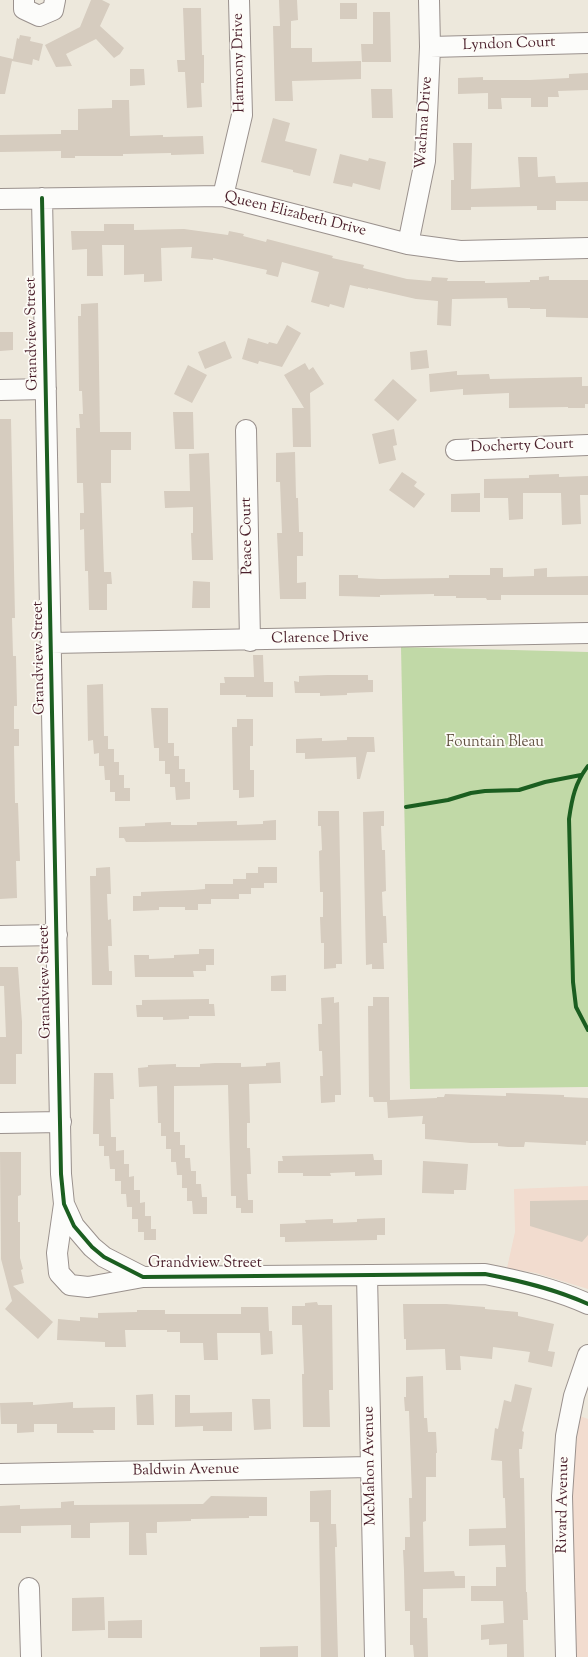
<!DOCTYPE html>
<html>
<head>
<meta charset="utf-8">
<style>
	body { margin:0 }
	canvas { display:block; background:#ede8dc }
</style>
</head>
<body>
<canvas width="588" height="1657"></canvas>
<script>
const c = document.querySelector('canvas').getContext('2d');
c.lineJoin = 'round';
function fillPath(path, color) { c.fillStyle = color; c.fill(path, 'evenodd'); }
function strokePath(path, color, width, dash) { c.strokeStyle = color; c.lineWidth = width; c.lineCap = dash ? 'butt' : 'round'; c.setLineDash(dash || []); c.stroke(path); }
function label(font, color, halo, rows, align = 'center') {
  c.font = font + ' "Sorts Mill Goudy",serif'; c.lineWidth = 3.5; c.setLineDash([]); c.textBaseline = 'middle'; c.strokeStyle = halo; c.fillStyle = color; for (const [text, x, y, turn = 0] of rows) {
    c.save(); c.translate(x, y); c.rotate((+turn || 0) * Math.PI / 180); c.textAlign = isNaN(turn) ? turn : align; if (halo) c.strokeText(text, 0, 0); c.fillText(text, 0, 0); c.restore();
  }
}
fillPath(new Path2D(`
	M588 1186V1289L536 1273 507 1268 515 1232 514 1189Z
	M580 1416 588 1419V1657H575L570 1519 572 1477Z`), '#f2dccf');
fillPath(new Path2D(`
	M401 647 588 652V1087L410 1089Z`), '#c1d9a7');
fillPath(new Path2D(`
	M91 0H102L110 4 100 26 124 48 120 54 114 58 96 39 66 54 72 66 56 67 45 45 80 27Z
	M279 0H297L298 20 291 21V48H312V62L361 61V79L292 81 293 101H275L273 26H280Z
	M340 3H357V19H340Z
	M183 8H201L202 55H204V83H201L202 107 187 108 185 72H178L177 60H185Z
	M373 12H390L391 62H362L361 44H373Z
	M20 35 31 37 30 41 43 44 39 61 33 59 32 65 12 61 5 94H0V56L13 59 17 38 19 39Z
	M130 69H144L145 85 130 86Z
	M588 73V90L558 91 559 97H548V107H531V98H501L502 109H488V93L458 94V78L483 77V80H530L569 78V74Z
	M371 89H392L393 118H372Z
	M112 100H129L130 136 163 135V137L203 136 204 154 171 155V153L123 154V156H75V158H61V151L0 152V135L61 134V130H78V109L112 108Z
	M273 118 290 123 285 141 317 149 310 176 293 172V170L261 162Z
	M453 143H472L471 189 520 187 518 157H537L538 177 555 176 556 183 588 182V201H556V210H537V206L471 207V210H451V180H454Z
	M340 154 368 161 369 158 386 162 380 190 353 183 352 187 333 183Z
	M104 224H134V230L184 229 228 235 229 231 244 234 243 236 266 242 267 239 333 256 332 258 364 265 363 268 407 279 431 281 432 277 448 278 447 281H485V283L530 282V280H539V277L549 276V280H588V318L546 317V309H530V308H508L507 298 452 299 451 326 437 325 438 301 416 299 368 288V289L350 285 344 308 330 304 329 307 311 302 319 272 282 262 278 277 266 274 267 270 213 258V260L191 258 192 247 161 248 162 281 144 282V274L124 275V245H102L103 276H87V249L72 250 71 231H104Z
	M98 303 100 432H131V450H111V483H101L104 572H111L112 584H107V610H89L88 571H85L84 529 80 530V513H84L83 483H77L76 428H80L79 414H83L82 391H79L78 316H81V304Z
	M287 325 301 333 282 367 259 361 258 364 242 359 248 338 268 344 269 342 277 344Z
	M0 332H13V350L0 351Z
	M225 341 232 358 205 369 198 352Z
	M427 350 429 368 411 370 410 352Z
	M305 363 309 370 313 367 324 384 310 393 311 447H293L292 408H304L284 375Z
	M188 365 207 375 192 403 174 394Z
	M457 371V375L489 374 490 379 582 377V386H588V404H585V408H568V407L509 408V393L463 395V389L430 392 429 374Z
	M393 379 417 400 398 421 374 400Z
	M173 412H193L194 449H175Z
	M0 419H11L15 618H12L13 656H16L17 706H14V729H19V746H14L15 803H18L20 861H16L17 898 0 899Z
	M394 429 397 445 393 446 396 460 379 464 372 434Z
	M295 452 296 498H298L299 532H303V556H297V583L306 582V599H280L277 533H282L280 482H276V453Z
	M209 453 213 560H192L191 533H193V507L165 508 164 491H190L189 454Z
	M402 472 417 482 414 486 425 494 414 508 389 490Z
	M559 474V477L588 476V495H580L581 524 562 525 561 493H523V519L509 520 508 498H484V479L529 478V475Z
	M480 493V512H451V494Z
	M490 568H503V577L534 576V569L547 568V577L588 576V595H501V600H487L486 598H456V596H434V594L380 595V597L339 596V575H358V578L381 579 449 578V575H490Z
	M193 581 210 582V608H192Z
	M253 655H263L264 682H273V697H246V695H220V683H225L224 677H254Z
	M328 675H368V680H373V692L347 693V695L320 696V693H295L294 681 299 682V676Z
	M103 684 104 736H108V749H114V762H119V775H124V788H130V801H115V792H110V780H105L104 766H99V753L94 754 93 740 88 741 87 685Z
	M151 708H168V743H174V756H179V769H185V782H190V799L176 800 175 787H170V774H165V761H159V748H154Z
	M237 719H253V746H250V770H254V797L239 798V790H233L232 727H237Z
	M347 737H374L375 752H367L360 779H357L356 757 305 759V753H296V739L322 738V741L347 740Z
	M318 811H339L342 964H336V968L324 969V943H321L320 917H323V892H320L319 851 322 850 321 826H318Z
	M384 811V826H381L382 850H385L386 891 382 892 383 916H386L387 943H383L384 969H372V964L366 965 363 812Z
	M276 820V840L143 842H126L124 838H119V827L145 826V823L171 822V825H197V822L237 821V825L263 824V821Z
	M110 867 111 894H107L108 920 111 919 112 946H108L109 971H112V985H92L90 876H96V868Z
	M258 867H277V883H264V888H251V894H239V899H211V904H198V910H185V907H159V910L133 911V896H141V892L193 890 205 889V884H233V879H246V873H258Z
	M199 949H214V965H206V971H193L194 977H135L134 955H149V959L174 958V955L199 954Z
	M0 967H18L22 1022V1054H16V1084H0V1037H6L4 986H0Z
	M286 975V991H271V976Z
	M334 997V1003L339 1002 341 1095H335V1102L321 1103 320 1076H323L322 1051H319L318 1024H322L321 998Z
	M373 997H389L390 1100 437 1098V1097H444L445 1094 506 1096V1093L564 1095V1097L588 1098V1141H586V1145L525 1142 524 1147H508L498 1146V1143H471L425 1139V1124H422L423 1116 388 1118 387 1102H374L373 1097H369L368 1006H373Z
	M209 999V1004H214L215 1016H189V1019L163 1020V1017H137L136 1005H142V1000Z
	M280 1062 281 1083 249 1084 250 1123H247V1148H250L251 1174H247L248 1200H253V1213H241V1208H236V1196H231L228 1085 174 1086V1132H180V1145H185V1158H190L191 1171H196V1184H201L202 1197H207V1214H193L192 1201H187V1188H182V1175H177L176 1162H171V1149H166V1136H161V1123H158L157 1086 139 1087 138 1068 148 1067V1065L176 1064V1067H200V1064L215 1063H241V1067L266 1066V1063Z
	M94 1073H113L114 1099H110L111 1137H116V1151L124 1150V1164H129V1177L134 1176V1190H140V1203L145 1202V1216H151V1229H156V1240H144V1232H138V1219H132V1207H127L126 1194H121V1181H115V1169H110L109 1156H104V1146H99V1134H93Z
	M0 1152H21V1195L18 1196V1222H20V1258L23 1269 21 1270 24 1283 13 1286 53 1322 38 1339 5 1309 12 1301 1 1259Z
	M373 1154 374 1160H382V1175L355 1176V1172L330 1173 331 1176H303V1173H278V1161H283L282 1156Z
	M423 1161 468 1164 466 1190H454V1194L422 1193Z
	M588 1200V1235L582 1242 530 1226V1201Z
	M385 1218V1235H377V1240L285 1242V1237H280V1224L306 1223 305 1220 333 1219V1223L357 1222V1219Z
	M317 1302 318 1305H332L333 1390H329L330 1427H303L302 1374H304L302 1325H292V1306H305V1303Z
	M403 1304H446L485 1307V1309L518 1312V1316L554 1324 548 1351 555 1352 552 1367 528 1362 530 1352 493 1347 492 1359 460 1356 461 1370H446L445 1349 406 1350V1339H404Z
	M241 1307H268L269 1331H272L273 1354 261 1355 260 1333H217L218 1360H204L203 1343H180V1332H167V1330H125L126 1347H105V1342L57 1340 58 1319 80 1321V1317L98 1318V1313L137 1312V1310H165V1314H241Z
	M423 1376 424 1418H427L428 1432H436L437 1453H436V1477H426V1521L423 1522 424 1572 454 1571 455 1576H465V1588L423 1589V1618H427L428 1657H414L413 1645H410V1611H405L404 1571 403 1550H405V1537H410L409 1498H412L409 1411H405L404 1397H406V1377Z
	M515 1384 532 1388 522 1431 524 1432 522 1449H519L520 1478H524L526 1592H527L528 1620H523L524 1657H507V1644L489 1645V1639L481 1640V1625L504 1623 503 1601H471V1586H496V1567H506L505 1545 469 1546V1529L506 1528 505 1498H503L502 1461 491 1460 495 1428 498 1429 504 1400 511 1402Z
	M153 1394 154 1425H137L136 1395Z
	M175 1395H190V1413L232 1412V1431H203V1426L175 1427Z
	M252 1399H270L271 1429 254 1430Z
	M33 1402V1405L73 1402V1408L115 1407V1430H93L94 1433H57V1424H34V1432L17 1433V1424H1L0 1403Z
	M331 1490V1524H336L337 1547H335L338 1657H321L319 1522H310V1491Z
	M211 1496 267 1497V1516H249V1518L191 1519V1521L157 1522V1533H146L147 1555H129V1522L90 1523V1538H71V1525L21 1526V1533H0V1506L20 1505V1509L61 1508V1502L74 1501V1505L203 1504Z
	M104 1597 105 1630 72 1631V1598Z
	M142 1620V1638H108V1621Z
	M298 1646V1657H260V1647Z`), '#d6ccbf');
const minor = new Path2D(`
	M24 0V9L39 16 53 10 55 0
	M430 47 588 43
	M223 196 242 115 239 0
	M42 198 61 1174 64 1204 74 1226 92 1247 104 1257 143 1277 485 1274C521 1281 555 1289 588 1304
	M0 199 223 196 408 244 460 251 588 248
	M408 244 425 161 430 47 429 0
	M0 390 46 389
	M246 430 250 641
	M456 450 588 445
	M51 643 588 633
	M0 936 57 935
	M0 1123 61 1122
	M64 1204 57 1253 59 1273 70 1285 88 1287 143 1277
	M367 1275 375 1657
	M0 1474 371 1467
	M29 1588 31 1657
	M566 1657 562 1496 566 1436 574 1396 588 1355`);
strokePath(minor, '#9a918d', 22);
strokePath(minor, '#fcfcfa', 20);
strokePath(new Path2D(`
	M42 198 61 1174 64 1204 74 1226 92 1247 104 1257 143 1277 485 1274C521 1281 555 1289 588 1304
	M588 766C575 783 572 798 569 819L573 982 576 1007 588 1030
	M406 807 448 800 471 793 485 791 519 790 545 782 581 775`), '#1b5e20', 4);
label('15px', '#4a1f2b', '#fdfcf7', [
	["Lyndon Court",509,45,-2],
	["Harmony Drive",240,63,-91],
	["Wachna Drive",425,123,-86],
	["Queen Elizabeth Drive",295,215,14],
	["Grandview Street",33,334,-91],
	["Docherty Court",522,447,-2],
	["Peace Court",248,536,-91],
	["Clarence Drive",320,639,-1],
	["Grandview Street",40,658,-91],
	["Grandview Street",46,982,-91],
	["Grandview Street",205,1264],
	["McMahon Avenue",371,1466,-91],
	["Baldwin Avenue",186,1471,-1],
	["Rivard Avenue",564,1505,-89]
]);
label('15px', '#635343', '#fdfcf7', [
	["Fountain Bleau",495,743]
]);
</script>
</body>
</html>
